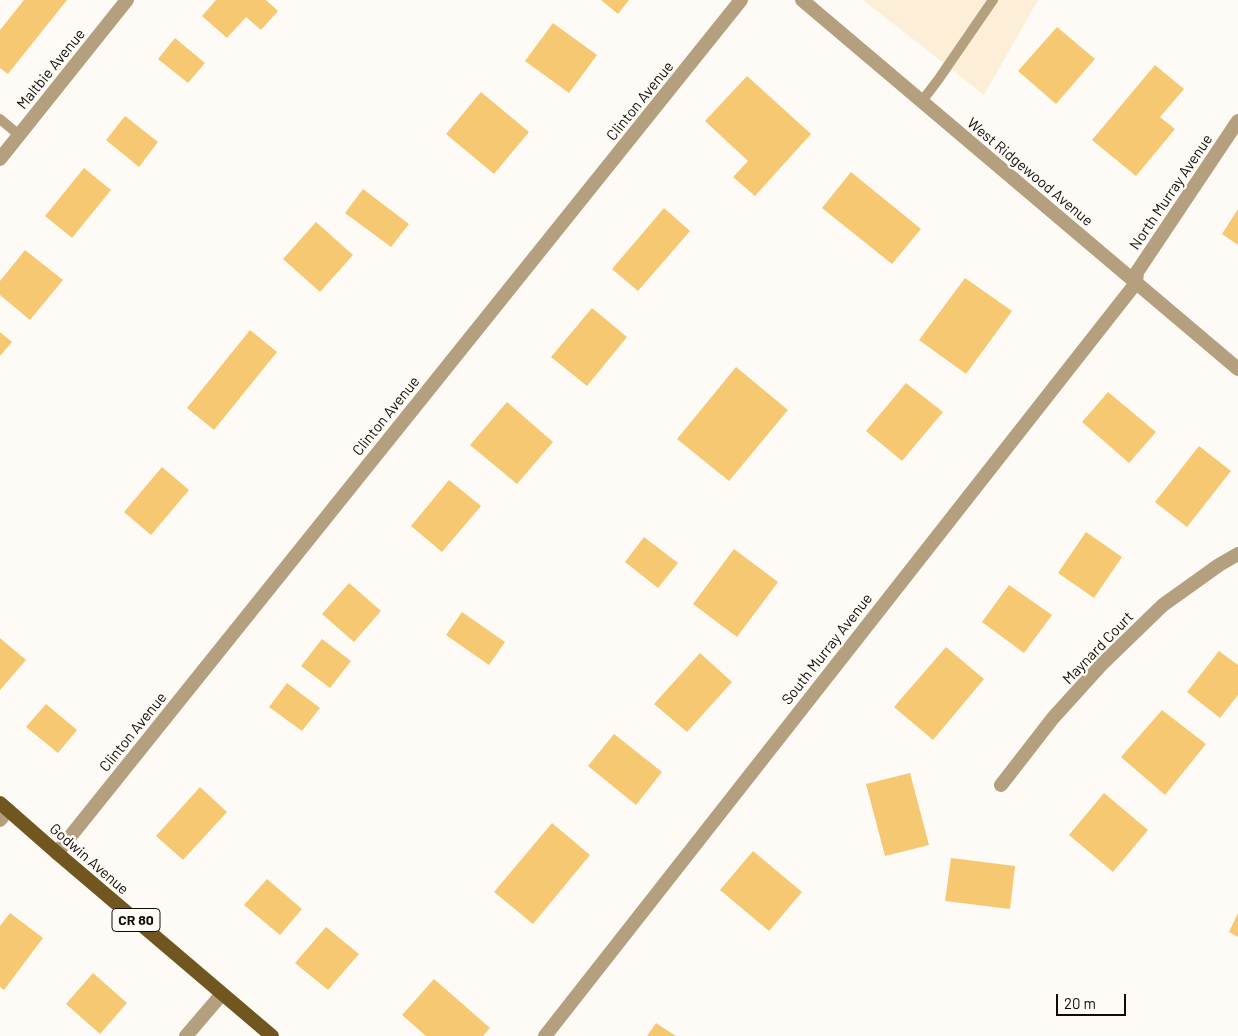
<!DOCTYPE html>
<html>
<head>
<meta charset="utf-8">
<style>
	body { margin:0 }
	#map { position:relative; width:1238px; height:1036px; overflow:hidden; background:#fefbf7; font-family:Barlow,sans-serif }
	canvas { display:block }
	.scale { position:absolute; left:1056px; top:994px; width:70px; height:22px; box-sizing:border-box; border:2px solid #100c05; border-top:0; padding-left:6px; font-size:15px; line-height:18px; white-space:nowrap; color:#100c05; -webkit-text-stroke:4px #fefbf7; paint-order:stroke }
</style>
</head>
<body>
<div id="map">
<canvas width="1238" height="1036"></canvas>
<div class="scale">20 m</div>
</div>
<script>
const c = document.querySelector('canvas').getContext('2d');
c.lineJoin = 'round';
function fillPath(path, color) { c.fillStyle = color; c.fill(path, 'evenodd'); }
function strokePath(path, color, width, dash) { c.strokeStyle = color; c.lineWidth = width; c.lineCap = dash ? 'butt' : 'round'; c.setLineDash(dash || []); c.stroke(path); }
function label(font, color, halo, rows, align = 'center') {
  c.font = font + ' Barlow,sans-serif'; c.lineWidth = 5; c.setLineDash([]); c.textBaseline = 'middle'; c.strokeStyle = halo; c.fillStyle = color; for (const [text, x, y, turn = 0] of rows) {
    c.save(); c.translate(x, y); c.rotate((+turn || 0) * Math.PI / 180); c.textAlign = isNaN(turn) ? turn : align; if (halo) c.strokeText(text, 0, 0); c.fillText(text, 0, 0); c.restore();
  }
}
fillPath(new Path2D(`
	M863 0H1038L984 95Z`), '#fdefd7');
fillPath(new Path2D(`
	M24 0H67L8 74 0 68V30Z
	M216 0H266L278 11 261 30 246 17 227 38 202 16Z
	M601 0H629L618 14Z
	M553 23 597 55 569 93 525 61Z
	M1057 27 1095 59 1056 104 1018 71Z
	M175 38 205 63 188 83 158 59Z
	M1155 65 1184 89 1160 117 1175 129 1136 176 1092 140Z
	M747 76 811 134 755 196 733 177 748 161 705 121Z
	M481 92 529 132 494 174 446 134Z
	M125 116 158 142 139 167 106 140Z
	M84 168 111 190 72 238 45 216Z
	M851 172 921 229 892 264 822 208Z
	M363 189 409 224 391 247 345 213Z
	M664 208 690 231 638 291 612 269Z
	M1238 209V245L1222 234Z
	M316 222 353 255 320 292 283 259Z
	M25 250 63 280 30 320 0 295V281Z
	M965 278 1012 311 966 374 919 340Z
	M592 308 627 337 587 386 551 357Z
	M250 330 277 352 214 430 187 408Z
	M0 332 12 342 0 356Z
	M736 367 788 410 729 481 677 439Z
	M906 383 943 412 902 461 866 431Z
	M1108 392 1156 432 1129 463 1082 422Z
	M507 402 553 442 517 484 470 445Z
	M1199 446 1231 471 1187 527 1155 502Z
	M162 467 189 490 151 535 124 512Z
	M449 480 481 506 442 552 411 526Z
	M1086 532 1122 557 1094 598 1058 573Z
	M644 537 678 563 658 588 625 562Z
	M734 549 778 582 737 637 693 604Z
	M349 583 381 611 354 642 322 614Z
	M1009 585 1052 615 1024 653 982 622Z
	M462 612 505 642 489 665 446 635Z
	M0 638 26 660 0 690Z
	M322 639 351 661 330 688 301 666Z
	M946 647 984 679 933 740 894 707Z
	M1219 651 1238 665V695L1220 718 1187 692Z
	M700 653 732 682 687 732 654 704Z
	M287 683 320 708 302 731 269 707Z
	M46 704 77 730 58 753 26 727Z
	M1162 710 1206 744 1165 795 1121 757Z
	M614 734 662 772 636 805 588 766Z
	M910 773 929 845 885 856 866 784Z
	M200 787 227 812 183 860 156 836Z
	M1104 793 1148 830 1113 872 1069 835Z
	M552 823 590 855 533 924 494 892Z
	M753 851 802 892 769 931 720 890Z
	M951 858 1015 866 1010 909 945 901Z
	M267 879 302 909 280 935 244 905Z
	M10 913 43 938 4 990 0 987V926Z
	M1238 913V937L1229 932Z
	M326 927 359 954 328 990 295 963Z
	M93 973 127 1003 100 1034 66 1004Z
	M434 979 490 1028 483 1036H426L402 1015Z
	M656 1023 676 1036H647Z`), '#f6c871');
strokePath(new Path2D(`
	M922 101 938 80 993 0
	M0 119 19 135`), '#b4a07e', 10);
strokePath(new Path2D(`
	M0 159 127 0
	M1001 785 1053 718 1101 665 1163 605 1219 565 1238 554
	M0 820 8 810
	M57 853 741 0
	M186 1036 222 994
	M545 1036 1136 283 1137 272 1238 121`), '#b4a07e', 14);
strokePath(new Path2D(`
	M802 0 1238 369`), '#b4a07e', 14);
strokePath(new Path2D(`
	M0 803 57 853 272 1036`), '#72561f', 14);
for (const [x, y, w] of [
	[136,920,48]
]) { const box = new Path2D(); box.roundRect(x - w / 2, y - 11.5, w, 23, 4); c.fillStyle = '#fefbf7'; c.fill(box); strokePath(box, '#100c05', 1); }
label('bold 14px', '#100c05', null, [
	["CR 80",136,920]
]);
label('15px', '#100c05', '#fefbf7', [
	["Maltbie Avenue",51,69,-51],
	["Clinton Avenue",640,101,-51],
	["West Ridgewood Avenue",1030,172,40],
	["North Murray Avenue",1171,192,-56],
	["Clinton Avenue",386,416,-51],
	["Maynard Court",1098,648,-46],
	["South Murray Avenue",827,649,-52],
	["Clinton Avenue",133,732,-51],
	["Godwin Avenue",89,859,41]
]);
</script>
</body>
</html>
